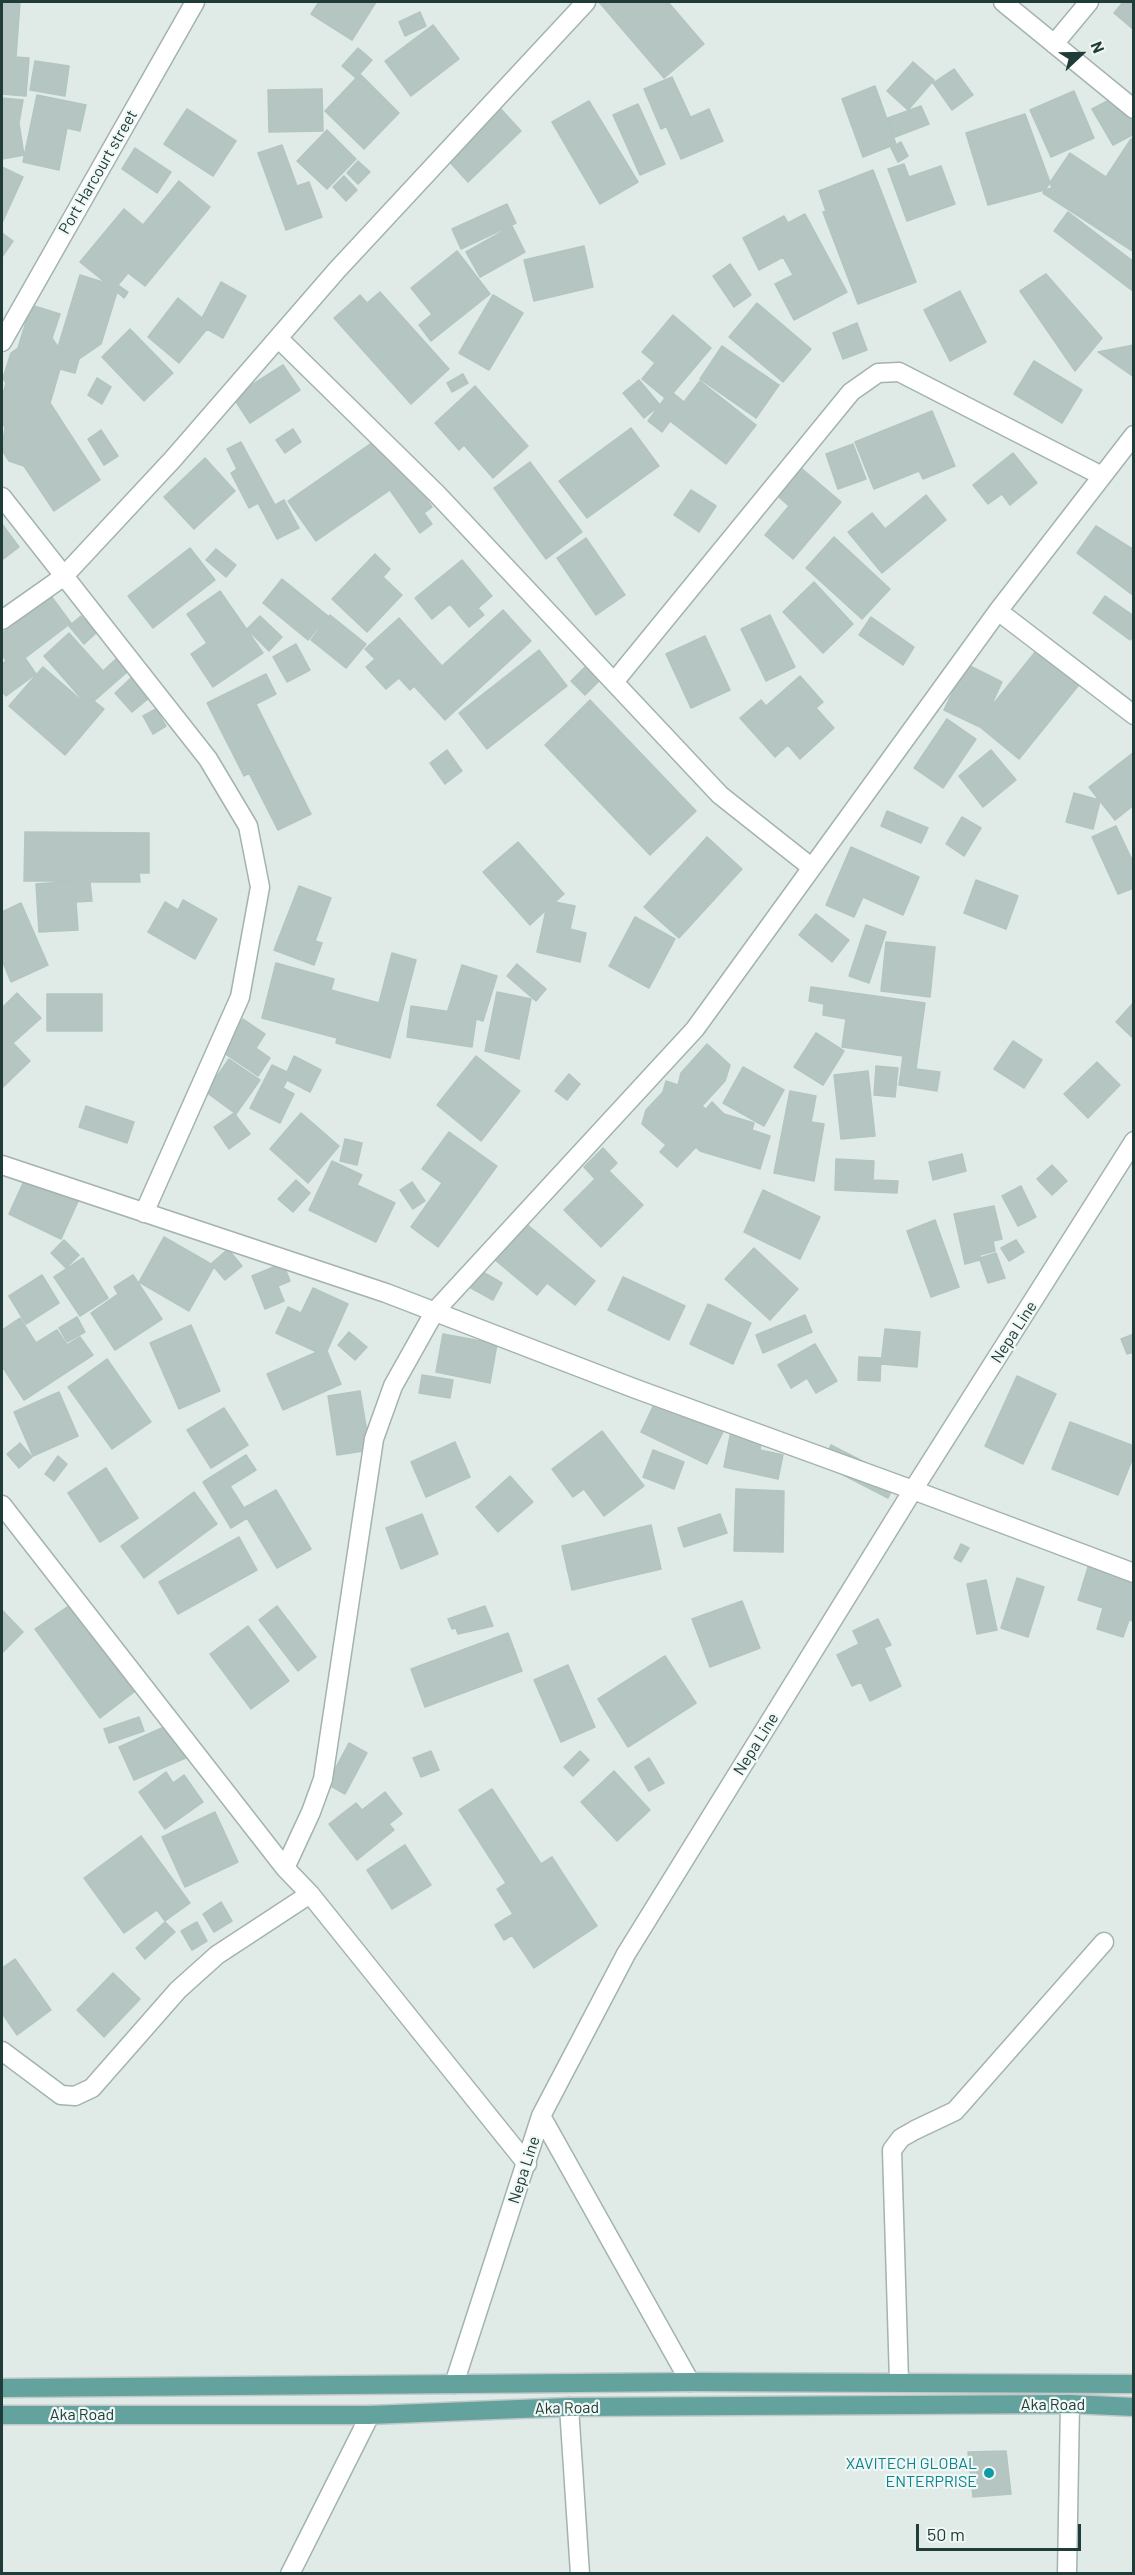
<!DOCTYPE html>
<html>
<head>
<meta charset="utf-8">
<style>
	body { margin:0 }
	#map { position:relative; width:1135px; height:2575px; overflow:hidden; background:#e0ebe8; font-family:Barlow,sans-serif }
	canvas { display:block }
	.frame { position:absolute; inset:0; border:3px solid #203c39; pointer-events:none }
	.north { position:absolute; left:1051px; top:24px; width:60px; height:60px; -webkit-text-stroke:4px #f0f8f5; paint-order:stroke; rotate:68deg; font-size:16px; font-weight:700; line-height:24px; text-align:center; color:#203c39 }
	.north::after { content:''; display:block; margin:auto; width:21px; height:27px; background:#203c39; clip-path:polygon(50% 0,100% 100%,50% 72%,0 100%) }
	.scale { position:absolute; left:916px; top:2524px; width:165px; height:27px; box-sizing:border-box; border:3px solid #203c39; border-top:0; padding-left:8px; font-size:18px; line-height:21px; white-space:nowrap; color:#203c39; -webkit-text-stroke:4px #f0f8f5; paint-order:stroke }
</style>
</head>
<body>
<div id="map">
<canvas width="1135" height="2575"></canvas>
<div class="frame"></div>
<div class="north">N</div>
<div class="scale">50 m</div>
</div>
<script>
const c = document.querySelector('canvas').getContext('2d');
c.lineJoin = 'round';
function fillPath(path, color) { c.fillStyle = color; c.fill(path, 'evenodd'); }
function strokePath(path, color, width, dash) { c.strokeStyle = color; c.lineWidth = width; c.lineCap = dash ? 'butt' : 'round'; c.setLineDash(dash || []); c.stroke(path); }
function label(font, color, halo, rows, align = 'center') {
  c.font = font + ' Barlow,sans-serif'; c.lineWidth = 4.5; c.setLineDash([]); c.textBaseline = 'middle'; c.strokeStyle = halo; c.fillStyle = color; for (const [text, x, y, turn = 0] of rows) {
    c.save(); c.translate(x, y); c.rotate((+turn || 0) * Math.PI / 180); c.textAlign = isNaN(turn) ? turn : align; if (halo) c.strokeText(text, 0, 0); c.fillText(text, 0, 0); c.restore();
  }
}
const building = new Path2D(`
	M2 2H20L16 57 29 58 26 96 2 94Z
	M319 2H376L352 40 311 14Z
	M599 2H668L704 44 664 78Z
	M1123 2H1134V30L1114 13Z
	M420 12 426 26 405 36 399 22Z
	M433 25 459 59 411 96 385 61Z
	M358 48 372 60 356 78 342 66Z
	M35 61 69 66 65 96 30 90Z
	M913 62 934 80 908 110 887 91Z
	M954 69 973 95 952 110 933 83Z
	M360 74 399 113 364 149 325 111Z
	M672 77 690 116 661 129 644 89Z
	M875 86 896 144 863 157 842 99Z
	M322 89 323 131 269 132 268 90Z
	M1074 91 1094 138 1051 157 1030 110Z
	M37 95 86 105 80 131 67 128 59 170 23 162Z
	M1117 96 1134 125V134L1113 145 1092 109Z
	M2 98 23 100 19 123 24 155 2 159V123H7L2 122Z
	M589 101 638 182 600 204 552 122Z
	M638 104 665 164 640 175 613 115Z
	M921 106 929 124 895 137 888 118Z
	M499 107 521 131 468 182 446 158Z
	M187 109 236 141 213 176 164 144Z
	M709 109 723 141 681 159 667 128Z
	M1025 114 1052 188 988 205 966 133Z
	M327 130 356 159 327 189 297 161Z
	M1131 139 1134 140V252L1043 193 1070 153 1106 177Z
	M901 142 908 156 898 162 891 148Z
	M282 145 297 186 309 182 322 217 286 230 258 153Z
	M135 148 171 172 157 193 122 169Z
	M358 161 370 172 358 184 347 173Z
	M904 164 909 177 941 166 955 204 907 221 888 169Z
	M2 167 23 177 2 223Z
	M873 170 916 282 858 304 823 212 826 211 819 191Z
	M344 176 357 190 346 201 333 187Z
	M179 181 210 207 145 286 128 273 118 285 128 292 124 298 117 292 101 344 79 359 75 373 60 369 50 403 100 480 54 511 24 466 9 461 2 450 5 427 2 422V398L6 383 3 378 11 353 18 348 31 305 60 314 52 338 58 347 80 275 106 283 80 262 124 209 143 225Z
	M507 204 516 223 461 249 452 229Z
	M1068 212 1134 262V292L1054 231Z
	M805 214 847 292 794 320 775 284 793 275 783 257 759 270 743 238 784 216 788 223Z
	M512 226 525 252 480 277 466 252Z
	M2 233 13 241 2 257Z
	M584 246 593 287 534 301 524 260Z
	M457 251 490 294 431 341 419 325 432 314 411 288Z
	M730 264 751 295 734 307 713 276Z
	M1046 274 1102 338 1075 371 1020 291Z
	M221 282 246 296 223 338 207 329 179 363 148 337 178 298 202 318Z
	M960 291 986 342 950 361 924 310Z
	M380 292 449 369 411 404 334 318 360 295 367 303Z
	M493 295 523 313 489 370 459 353Z
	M757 303 811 349 783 382 729 337Z
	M673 315 711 348 673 393 684 402 700 381 756 425 726 464 670 421 662 432 648 421 665 398 642 379 655 363 642 352Z
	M857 323 867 350 843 359 833 333Z
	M130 329 173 373 144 401 102 357Z
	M1134 345V377L1098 352Z
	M722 346 779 385 756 418 700 379Z
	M1034 361 1082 390 1062 423 1014 394Z
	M283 365 300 390 250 423 233 397Z
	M463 374 468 383 452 392 447 383Z
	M97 378 111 387 102 404 88 395Z
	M639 380 660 405 644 418 623 393Z
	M475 386 528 446 493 478 464 445 459 450 435 423Z
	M932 411 955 466 923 479 919 471 874 489 855 442Z
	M631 428 659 466 587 518 559 481Z
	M293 429 301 442 285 453 276 440Z
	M101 430 118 456 104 465 88 439Z
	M383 435 432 507 424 513 432 524 420 533 390 490 316 541 288 501Z
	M241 442 275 505 284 500 299 528 277 539 258 503 249 508 231 473 237 469 227 449Z
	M853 444 866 479 838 489 826 454Z
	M1013 453 1037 483 1010 505 1002 494 988 504 973 485Z
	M205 458 235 491 194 529 164 497Z
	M530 462 582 532 546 559 494 488Z
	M794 462 841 502 793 559 765 535 789 506 771 490Z
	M691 490 716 506 699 532 674 515Z
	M926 495 946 520 882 573 848 532 872 513 885 529Z
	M2 524 19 547 2 560Z
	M1096 526 1134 550V596L1077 553Z
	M834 537 890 589 862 619 806 568Z
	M586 538 625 595 596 615 557 558Z
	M190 548 215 580 153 628 128 596Z
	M216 549 236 565 226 577 206 560Z
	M375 554 390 569 383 577 402 595 367 632 332 599Z
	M462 560 492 596 478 608 484 615 469 627 450 604 432 619 415 598Z
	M282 579 328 616 308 640 263 603Z
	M814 582 853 624 823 653 783 612Z
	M220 591 263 653 213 687 191 654 207 643 187 614Z
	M51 596 71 623 25 658 36 674 6 696 2 691V664L6 661 2 654V633Z
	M1105 596 1134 616V635L1130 640 1093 613Z
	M503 610 531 641 445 720 414 686 410 690 399 678 386 689 366 667 375 659 365 649 399 618 442 666Z
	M330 615 366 644 346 668 311 640Z
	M770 615 795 667 766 681 741 629Z
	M81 616 96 633 84 644 69 626Z
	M260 616 282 637 269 651 247 629Z
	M871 617 914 647 903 665 859 635Z
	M69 633 103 671 116 659 127 672 94 701 104 709 65 755 9 706 43 667 88 706 44 656Z
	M705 636 730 690 691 708 666 654Z
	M296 644 310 670 287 682 273 657Z
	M1040 646 1082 681 1019 759 980 727 944 710 966 664 1002 682 990 708Z
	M539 650 567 686 487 749 459 713Z
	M587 665 601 679 585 695 571 681Z
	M266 674 276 694 256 704 311 814 278 830 249 773 244 776 207 703Z
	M800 676 823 702 816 708 834 728 800 759 788 745 775 757 740 718 761 700 766 706Z
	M131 678 149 698 132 712 115 693Z
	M590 700 696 811 650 855 545 745Z
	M156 709 166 726 153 734 143 716Z
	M947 719 976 739 943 788 914 768Z
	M447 750 462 771 445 784 430 763Z
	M991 750 1016 780 983 807 959 776Z
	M1134 752V805L1115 820 1100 801 1093 829 1066 822 1074 793 1099 800 1089 787Z
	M887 811 928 828 921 843 881 826Z
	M962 817 981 828 964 856 946 844Z
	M1116 826 1134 864V888L1118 894 1092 837Z
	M25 832 149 833V873H139L140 882H90L92 901 76 902 78 930 39 932 36 884 77 881H24Z
	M707 837 742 869 679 938 644 907Z
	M518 842 564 894 555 902 575 906 570 929 586 933 580 962 537 952 546 910 530 925 483 872Z
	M851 847 919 877 903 915 863 897 854 917 826 905Z
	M976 880 1018 896 1006 929 964 913Z
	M299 886 331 898 315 941 322 943 314 965 274 950Z
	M183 900 217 919 195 959 148 932 165 902 178 910Z
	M21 903 48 965 11 982 2 960V912Z
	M816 914 849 940 832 962 799 935Z
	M635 917 675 939 649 988 609 966Z
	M866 925 886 932 869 983 849 976Z
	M886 942 935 947 930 997 881 991Z
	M392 953 416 960 390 1058 336 1043 337 1038 262 1018 276 963 334 979 331 990 379 1003Z
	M517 964 546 989 536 1001 507 976Z
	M462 965 497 976 483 1021 476 1019 472 1047 407 1037 411 1006 459 1013 448 1010Z
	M811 987 925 1003 916 1069 940 1072 937 1091 899 1085 903 1056 842 1047 846 1019 823 1015 824 1004 809 1001Z
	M497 992 531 999 519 1059 485 1051Z
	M17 993 41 1018 13 1043 30 1061 2 1088V1008Z
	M47 994H102V1031H47Z
	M1134 1002V1039L1116 1022Z
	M243 1019 265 1034 256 1048 270 1058 258 1076 221 1051Z
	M816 1033 844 1051 823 1085 794 1067Z
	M1013 1041 1042 1060 1024 1088 994 1069Z
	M707 1044 730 1065 725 1081 702 1106 706 1109 712 1102 724 1114 754 1123 752 1130 770 1136 760 1169 700 1151 696 1147 677 1167 660 1152 666 1145 642 1124 646 1110 663 1092 666 1081 678 1085 681 1073Z
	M294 1056 321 1070 310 1092 287 1080 283 1088 294 1094 280 1123 250 1108 272 1065 287 1072Z
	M476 1056 520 1091 481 1141 437 1105Z
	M229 1059 260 1080 236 1114 206 1092Z
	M1097 1062 1120 1085 1088 1118 1064 1094Z
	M876 1066 898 1068 895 1097 874 1095Z
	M743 1067 784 1090 764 1126 723 1103Z
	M868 1071 875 1136 841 1139 834 1075Z
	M569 1074 580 1084 567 1100 555 1091Z
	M790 1091 816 1096 811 1122 824 1124 814 1181 774 1173Z
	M86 1106 134 1122 127 1143 79 1127Z
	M234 1113 250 1134 229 1149 214 1127Z
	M301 1113 339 1146 308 1183 270 1149Z
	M449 1132 497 1166 438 1247 411 1227 442 1183 422 1169Z
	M345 1139 362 1143 357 1165 340 1161Z
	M603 1148 617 1163 609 1171 643 1205 601 1247 564 1210 595 1179 584 1167Z
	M962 1154 966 1171 933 1180 929 1162Z
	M836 1159 874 1161 873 1180 898 1181 897 1193 835 1190Z
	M332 1161 362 1175 357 1185 395 1203 376 1242 309 1210Z
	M1052 1165 1067 1181 1052 1195 1037 1179Z
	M28 1172 80 1197 61 1239 9 1214Z
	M296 1180 310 1193 293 1212 278 1199Z
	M412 1182 425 1201 413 1209 400 1190Z
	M1021 1186 1036 1217 1018 1226 1002 1196Z
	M763 1190 820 1217 800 1259 744 1232Z
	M994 1206 1002 1239 993 1241 995 1251 980 1255V1258L996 1253 1005 1278 988 1283 980 1260 965 1264 954 1214Z
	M935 1220 959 1287 931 1297 907 1231Z
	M524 1222 595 1281 575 1305 547 1283 537 1295 494 1259Z
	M164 1237 211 1264 228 1249 242 1266 225 1280 214 1267 189 1311 139 1282Z
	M64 1240 79 1255 66 1268 51 1253Z
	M1016 1240 1024 1252 1009 1261 1001 1248Z
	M754 1248 798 1289 770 1320 725 1279Z
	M83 1258 108 1298 80 1316 54 1277Z
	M283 1263 290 1281 278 1286 284 1301 265 1309 252 1276Z
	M481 1271 502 1283 493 1300 471 1288Z
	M42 1275 59 1303 26 1324 9 1296Z
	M133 1275 162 1319 115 1350 91 1313 118 1294 114 1287Z
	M623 1277 685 1306 669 1340 608 1310Z
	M313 1288 348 1304 327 1351 341 1384 283 1410 267 1374 317 1352 276 1333 288 1307 301 1313Z
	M708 1304 751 1323 733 1364 690 1344Z
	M805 1315 812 1332 763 1353 756 1335Z
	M77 1317 85 1332 67 1342 59 1328Z
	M20 1318 36 1343 57 1330 67 1345 80 1337 93 1355 24 1400 2 1366V1330Z
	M191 1325 220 1391 179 1409 150 1343Z
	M885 1329 920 1332 917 1367 881 1364Z
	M349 1332 367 1347 355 1360 338 1345Z
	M443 1334 497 1344 490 1383 436 1372Z
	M1134 1334V1352L1127 1354 1121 1339Z
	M815 1344 837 1381 816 1393 807 1378 791 1388 778 1365Z
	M859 1357 881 1358 880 1381 858 1380Z
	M107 1359 151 1422 112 1449 68 1387Z
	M422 1375 453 1380 450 1398 419 1393Z
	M1017 1376 1056 1394 1023 1464 985 1446Z
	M360 1391 370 1450 337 1455 328 1396Z
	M59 1392 78 1436 33 1456 14 1412Z
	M659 1394 726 1426 707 1464 641 1432Z
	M224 1408 248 1445 211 1468 187 1430Z
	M1070 1422 1134 1446V1455L1118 1495 1052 1469Z
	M602 1431 644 1486 604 1516 584 1489 573 1497 552 1469Z
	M731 1431 762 1437 760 1450 783 1455 778 1479 724 1467Z
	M455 1442 470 1477 426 1497 411 1462Z
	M20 1443 32 1457 19 1468 7 1454Z
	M831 1445 897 1479 888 1498 822 1464Z
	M653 1450 684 1462 674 1489 643 1477Z
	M246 1455 256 1470 230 1486 244 1508 276 1490 311 1549 277 1568 247 1518 231 1528 203 1482Z
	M58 1456 67 1464 54 1481 45 1474Z
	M106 1468 138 1518 100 1542 68 1493Z
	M510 1476 533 1502 498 1532 476 1507Z
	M736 1489 784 1491 783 1552 734 1551Z
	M194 1492 217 1524 144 1578 121 1546Z
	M422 1514 438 1554 401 1569 386 1528Z
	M720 1514 727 1533 684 1547 678 1528Z
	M651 1525 661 1569 572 1590 562 1546Z
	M239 1537 257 1570 178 1614 159 1582Z
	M961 1544 969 1548 961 1562 954 1558Z
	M1092 1554 1134 1566V1621L1129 1620 1123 1637 1097 1629 1103 1608 1078 1600Z
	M1017 1578 1044 1587 1028 1637 1001 1628Z
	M986 1580 997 1630 977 1634 967 1584Z
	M742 1601 760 1648 710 1667 692 1619Z
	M70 1605 134 1692 100 1718 35 1629Z
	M277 1606 316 1657 298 1671 259 1620Z
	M485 1606 493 1626 458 1634 456 1628 452 1629 448 1619Z
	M2 1610 23 1632 2 1653Z
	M878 1619 891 1645 884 1648 901 1686 870 1701 861 1682 852 1686 837 1655 859 1644 853 1631Z
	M248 1626 289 1681 251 1709 210 1654Z
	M508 1633 522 1671 425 1707 411 1669Z
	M665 1656 696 1703 628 1747 598 1699Z
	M568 1665 595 1727 561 1742 534 1680Z
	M139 1717 144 1731 109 1743 104 1729Z
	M173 1723 188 1757 134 1780 119 1747Z
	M349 1743 367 1753 345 1794 327 1784Z
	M431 1751 439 1770 421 1777 413 1758Z
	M580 1751 589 1760 573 1776 564 1767Z
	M649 1758 664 1783 649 1791 635 1767Z
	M614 1771 650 1810 617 1841 581 1802Z
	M166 1772 173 1783 184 1775 203 1802 165 1829 139 1792Z
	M492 1789 541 1864 552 1857 597 1926 534 1968 512 1935 504 1940 495 1925 513 1914 497 1889 506 1883 459 1810Z
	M385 1792 402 1814 389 1824 394 1830 357 1860 329 1824 356 1803 362 1810Z
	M215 1812 238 1862 185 1887 162 1837Z
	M141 1836 190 1903 165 1921 157 1910 124 1933 84 1878Z
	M405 1845 431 1885 392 1909 367 1870Z
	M221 1902 232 1921 214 1932 203 1914Z
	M165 1922 175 1932 145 1959 136 1948Z
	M197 1922 207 1941 192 1950 181 1931Z
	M15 1959 51 2010 17 2035 2 2013V1968Z
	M113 1973 140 1999 104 2037 77 2010Z
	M1006 2451 1011 2494 973 2497 968 2452Z`);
fillPath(building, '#b5c6c2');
strokePath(building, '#b2c5c0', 1.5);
const minor = new Path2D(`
	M1003 2 1134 109
	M1054 44 1089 2
	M278 338 437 494 720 795 811 867
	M2 342 195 2
	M2 497 208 759 248 826 260 887 240 997 144 1213
	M998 611 1134 715
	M2 620 63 577 173 459 337 270 586 2
	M614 682 851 392 878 373 899 372 1102 476
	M2 1165 386 1293 636 1389 913 1490 1134 1573
	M2 1505 285 1868 310 1894 527 2164
	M285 1868 311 1812 323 1779 374 1439 393 1386 435 1311 695 1029 998 611 1134 435
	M2 2051 61 2095 75 2096 92 2088 178 1990 217 1955 310 1894
	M541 2116 690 2382
	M899 2381 892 2150 901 2138 915 2130 955 2111 1104 1942
	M454 2384 541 2116 626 1954 913 1490 1134 1141
	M569 2407 580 2574
	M290 2574 370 2415
	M1067 2574 1070 2404`);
const major = new Path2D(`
	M2 2388 690 2382 1134 2384
	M2 2415H370L569 2407 1070 2404 1134 2407`);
strokePath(minor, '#a3b3b0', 21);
strokePath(major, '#c1c8c8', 21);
strokePath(minor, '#fff', 18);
strokePath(major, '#63a29d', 18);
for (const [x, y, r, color] of [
	[989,2473,6,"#0f9aa8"]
]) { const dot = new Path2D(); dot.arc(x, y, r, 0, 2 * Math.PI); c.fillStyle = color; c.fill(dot); strokePath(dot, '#f0f8f5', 2); }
label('16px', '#203c39', '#f0f8f5', [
	["Port Harcourt street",98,172,-60],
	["Nepa Line",1014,1332,-57],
	["Nepa Line",756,1744,-58],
	["Nepa Line",524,2170,-72],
	["Aka Road",1053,2405],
	["Aka Road",567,2408,-1],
	["Aka Road",82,2415]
]);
label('16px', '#0d838f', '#f0f8f5', [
	["XAVITECH GLOBAL",977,2464],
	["ENTERPRISE",977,2482]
], 'right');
</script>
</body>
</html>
